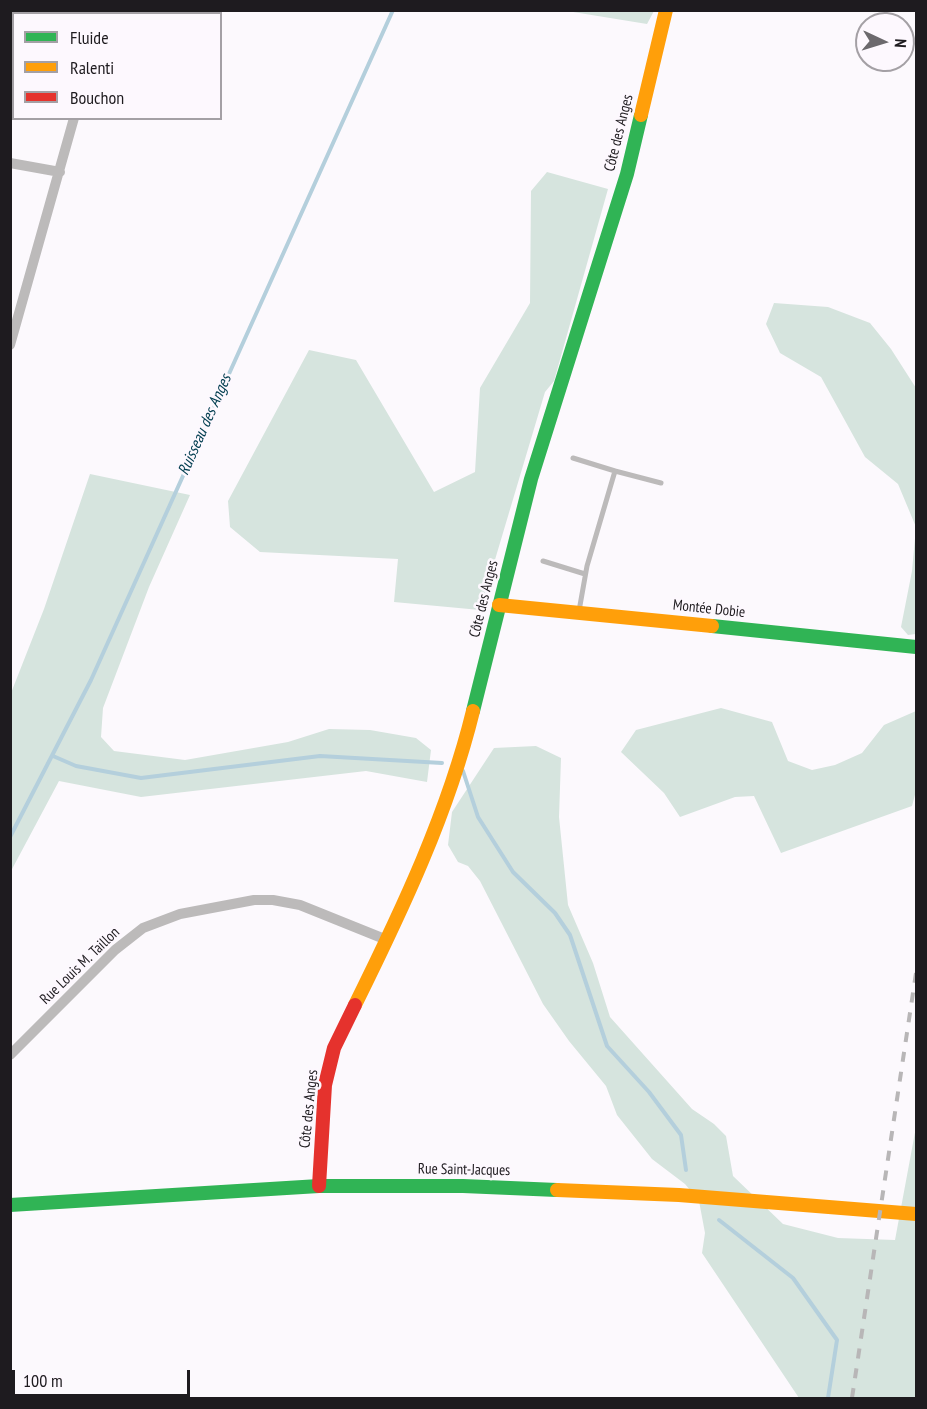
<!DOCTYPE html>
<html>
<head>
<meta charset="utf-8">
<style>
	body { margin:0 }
	#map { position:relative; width:927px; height:1409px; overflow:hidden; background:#fcf9fd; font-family:"PT Sans Narrow",sans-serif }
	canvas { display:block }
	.frame { position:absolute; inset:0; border:12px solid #1e1b1f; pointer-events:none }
	.legend { position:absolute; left:12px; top:12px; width:210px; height:108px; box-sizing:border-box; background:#fdf8fe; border:2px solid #a4a0a5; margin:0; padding:8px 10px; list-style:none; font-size:18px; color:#1e1b1f }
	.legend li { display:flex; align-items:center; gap:12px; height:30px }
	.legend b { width:30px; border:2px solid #a4a0a5 }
	.north { position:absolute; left:855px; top:12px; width:60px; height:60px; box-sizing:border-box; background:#fdf8fe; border:2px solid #a4a0a5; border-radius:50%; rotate:94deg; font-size:16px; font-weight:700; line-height:24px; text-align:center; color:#1e1b1f }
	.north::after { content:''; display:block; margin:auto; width:21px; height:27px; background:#6c696d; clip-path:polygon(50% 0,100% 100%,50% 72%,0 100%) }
	.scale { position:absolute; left:12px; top:1370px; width:178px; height:27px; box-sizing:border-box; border:3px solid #1e1b1f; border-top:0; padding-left:8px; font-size:18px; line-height:21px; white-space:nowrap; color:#1e1b1f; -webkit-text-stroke:4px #fdf8fe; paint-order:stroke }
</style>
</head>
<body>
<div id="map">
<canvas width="927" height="1409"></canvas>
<div class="frame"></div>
<ul class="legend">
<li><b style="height:8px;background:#30b455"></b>Fluide</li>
<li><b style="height:8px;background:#ff9f0a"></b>Ralenti</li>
<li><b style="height:8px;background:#e5322d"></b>Bouchon</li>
</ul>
<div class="north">N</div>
<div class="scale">100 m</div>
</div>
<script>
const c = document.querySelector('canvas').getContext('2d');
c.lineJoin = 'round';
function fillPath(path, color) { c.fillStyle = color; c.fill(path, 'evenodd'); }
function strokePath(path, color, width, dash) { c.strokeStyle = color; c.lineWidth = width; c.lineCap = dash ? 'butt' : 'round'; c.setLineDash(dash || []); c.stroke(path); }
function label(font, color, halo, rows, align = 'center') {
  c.font = font + ' "PT Sans Narrow",sans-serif'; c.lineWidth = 5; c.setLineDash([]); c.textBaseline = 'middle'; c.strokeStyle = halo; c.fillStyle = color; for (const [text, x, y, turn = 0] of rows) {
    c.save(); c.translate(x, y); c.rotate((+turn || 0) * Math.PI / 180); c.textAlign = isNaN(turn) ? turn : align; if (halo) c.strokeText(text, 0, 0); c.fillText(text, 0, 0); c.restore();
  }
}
fillPath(new Path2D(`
	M567 11 654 10V11L647 24Z
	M547 172 608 189 554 381 545 392 480 610 394 602 398 559 260 552 230 527 228 501 309 350 356 360 434 492 475 472 480 388 530 303 531 191Z
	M774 303 828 307 870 323 891 349 916 388V634L908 635 901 627 912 571 916 527 898 484 865 457 821 377 780 353 766 324Z
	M90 474 190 495 149 587 103 708 101 737 114 751 185 760 288 742 329 729 370 730 416 738 431 750 427 782 366 771 141 797 59 781 11 871V693L44 609Z
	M721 708 772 722 788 761 812 770 835 765 862 753 884 725 916 711V791L912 806 781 853 754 796 735 797 680 817 664 793 621 752 636 730Z
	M536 746 561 758 559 817 568 905 593 963 610 1017 692 1109 714 1124 726 1136 733 1176 783 1224 838 1238 895 1240 916 1127V1398H799L702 1253 705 1233 699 1201 685 1184 652 1159 617 1115 606 1086 569 1041 543 1004 480 881 468 866 458 862 448 845 452 812 494 748Z`), '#d6e4de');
strokePath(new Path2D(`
	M53 756 76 766 141 778 320 756 442 763
	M463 771 478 817 513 872 555 913 570 935 607 1046 649 1092 681 1135 686 1170
	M10 837 91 680 393 10
	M719 1220 793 1278 837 1340 828 1398`), '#b4cfdc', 4);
strokePath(new Path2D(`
	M573 458 615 471
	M543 561 585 574
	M579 611 587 566 615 471 661 483`), '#bcbaba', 5);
strokePath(new Path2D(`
	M101 14 102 10
	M10 163 60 172
	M10 345 74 118
	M10 1055 115 950 143 928 180 914 254 900H273L300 905 387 940`), '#bcbaba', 10);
strokePath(new Path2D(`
	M712 626 916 647
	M473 711 531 479 627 174 641 115
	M10 1205 319 1186H463L557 1190`), '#30b455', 14);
strokePath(new Path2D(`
	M641 115 666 10
	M499 605 712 626
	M355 1005C402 910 448 813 473 711
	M557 1190 679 1195 916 1214`), '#ff9f0a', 14);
strokePath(new Path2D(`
	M319 1186 325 1085 334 1048 355 1005`), '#e5322d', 14);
strokePath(new Path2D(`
	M852 1398 916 973`), '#b8b6b7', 4, [10, 10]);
label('15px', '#1e1b1f', '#fdf8fe', [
	["Côte des Anges",619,133,-76],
	["Côte des Anges",484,599,-76],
	["Montée Dobie",709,609,6],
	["Rue Louis M. Taillon",80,966,-44],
	["Côte des Anges",309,1109,-84],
	["Rue Saint-Jacques",464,1170,1]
]);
label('italic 16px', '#003d4f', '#fdf8fe', [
	["Ruisseau des Anges",205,425,-66]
]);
</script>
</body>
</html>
